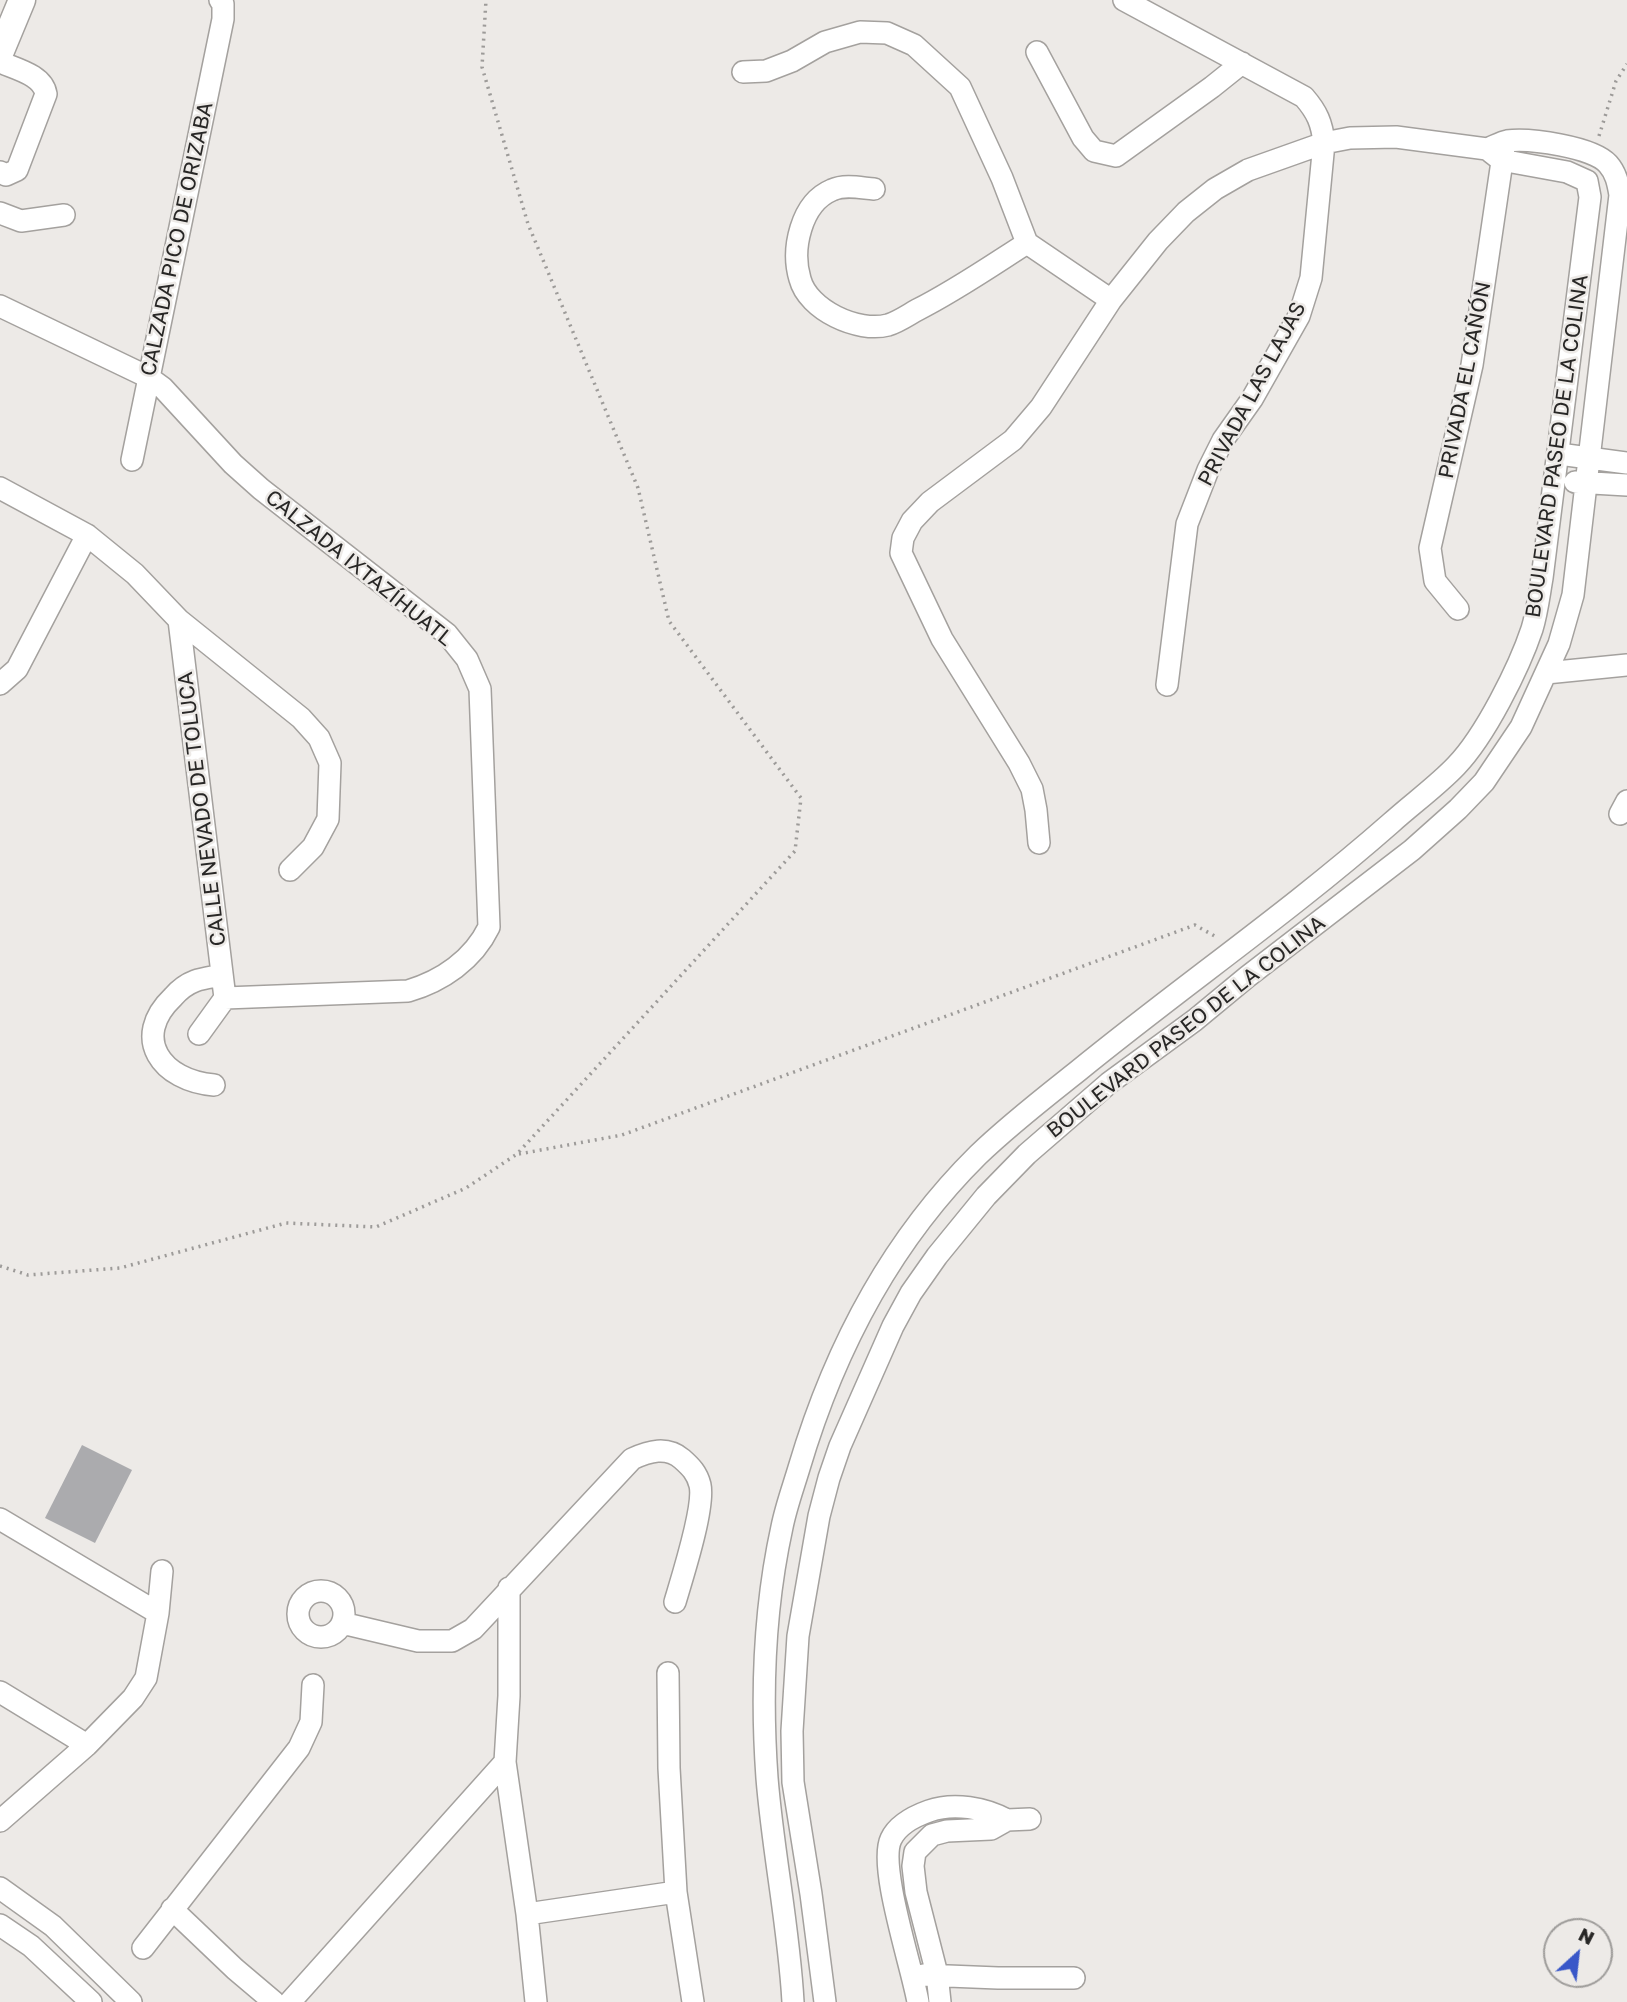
<!DOCTYPE html>
<html>
<head>
<meta charset="utf-8">
<style>
	body { margin:0 }
	#map { position:relative; width:1627px; height:2002px; overflow:hidden; background:#edeae7; font-family:"Golos Text",sans-serif }
	canvas { display:block }
	.north { position:absolute; left:1543px; top:1918px; width:70px; height:70px; box-sizing:border-box; background:#edeae7; border:2px solid #9e9c9a; border-radius:50%; rotate:27deg; font-size:19px; font-weight:700; line-height:28px; text-align:center; color:#282726 }
	.north::after { content:''; display:block; margin:auto; width:24px; height:32px; background:#3957c8; clip-path:polygon(50% 0,100% 100%,50% 72%,0 100%) }
</style>
</head>
<body>
<div id="map">
<canvas width="1627" height="2002"></canvas>
<div class="north">N</div>
</div>
<script>
const c = document.querySelector('canvas').getContext('2d');
c.lineJoin = 'round';
function fillPath(path, color) { c.fillStyle = color; c.fill(path, 'evenodd'); }
function strokePath(path, color, width, dash) { c.strokeStyle = color; c.lineWidth = width; c.lineCap = dash ? 'butt' : 'round'; c.setLineDash(dash || []); c.stroke(path); }
function label(font, color, halo, rows, align = 'center') {
  c.font = font + ' "Golos Text",sans-serif'; c.lineWidth = 5; c.setLineDash([]); c.textBaseline = 'middle'; c.strokeStyle = halo; c.fillStyle = color; for (const [text, x, y, turn = 0] of rows) {
    c.save(); c.translate(x, y); c.rotate((+turn || 0) * Math.PI / 180); c.textAlign = isNaN(turn) ? turn : align; if (halo) c.strokeText(text, 0, 0); c.fillText(text, 0, 0); c.restore();
  }
}
fillPath(new Path2D(`
	M82 1445 132 1470 95 1543 45 1518Z`), '#ababae');
const minor = new Path2D(`
	M1124 0 1304 97C1317 112 1322 123 1324 143L1311 278 1299 316 1252 399 1223 440 1208 470 1187 524 1167 685
	M1037 52 1083 138 1094 151 1116 156 1212 87 1242 63
	M0 62C16 69 43 75 46 94L17 170 6 175 0 172
	M743 72 766 71 792 61 825 42 860 32 887 33 914 45 960 87 1002 178 1027 243 1111 300
	M874 189C861 188 845 184 832 190 801 203 791 249 800 279 808 310 858 333 888 325 898 322 908 315 917 310 955 291 991 266 1027 243
	M0 213 21 221 64 215
	M0 306 148 377 163 388 233 464 261 489 447 634 467 659 480 689 489 927C473 960 442 981 408 991L225 998
	M1559 454 1627 463
	M132 460 223 19V4L220 0
	M1575 482 1627 485
	M0 488 87 535 135 574 179 620 301 718 319 738 330 763 328 819 313 847 290 870
	M1458 609 1435 581 1430 548 1472 365 1504 148
	M179 620 225 998
	M1546 673 1627 665
	M0 684 17 669 87 535
	M1620 814 1627 801
	M1039 843 1036 810 1032 789 1019 763 942 639 901 553 903 538 912 521 930 502 1013 440 1041 407 1111 300 1158 241 1186 212 1215 189 1248 170 1324 143 1350 138 1396 137 1487 149 1501 160 1567 172 1587 181
	M199 1034 225 998
	M214 1085C162 1081 130 1038 173 997 179 990 187 984 195 981 203 978 213 977 222 975
	M0 1519 158 1613
	M509 1588V1696L505 1762 527 1914 536 2002
	M298 1614a23 23 0 1 1 46 0a23 23 0 1 1-46 0Z
	M342 1623 418 1641H452L473 1629 632 1459C649 1451 667 1446 682 1459 691 1467 697 1473 700 1485 705 1507 682 1578 675 1602
	M668 1673 669 1768 676 1892 693 2002
	M0 1692 87 1745
	M0 1821 87 1745 133 1698 146 1678 158 1613 162 1571
	M0 1888 53 1926 131 2002
	M172 1909 235 1969 274 2002
	M527 1914 676 1892
	M0 1925 31 1946 91 2002
	M143 1948 299 1748 311 1722 313 1685
	M923 1975 998 1978H1074
	M290 2002 505 1762
	M793 2002C789 1927 773 1853 767 1778 761 1694 764 1609 782 1527 786 1507 793 1488 799 1468 834 1350 889 1243 978 1155 1009 1125 1044 1098 1078 1071 1181 987 1291 911 1391 823 1412 804 1437 786 1456 766 1485 736 1519 668 1532 629 1537 613 1539 595 1542 578L1590 197 1587 181
	M825 2002 811 1894 793 1782 792 1731 798 1636 819 1516 829 1478 840 1446 893 1326 911 1293 937 1256 986 1196 1027 1154 1109 1083 1195 1020 1247 977 1412 850 1458 809 1484 782 1521 727 1559 644 1573 595 1620 195C1618 183 1616 173 1608 164 1593 147 1530 138 1507 141 1501 142 1493 147 1487 149
	M918 2002C912 1967 878 1866 891 1839 898 1824 915 1816 929 1811 954 1802 985 1808 1007 1820
	M940 2002 937 1974 916 1892 913 1866 915 1852 932 1835 947 1831 991 1829 1007 1820 1030 1819`);
const major = new Path2D(`
	M0 53 22 0`);
strokePath(minor, '#a4a19e', 24);
strokePath(major, '#a4a19e', 29);
strokePath(new Path2D(`
	M1599 136 1616 81 1627 64
	M519 1154 622 1135 1195 925 1218 938
	M0 1266 28 1275 120 1268 286 1223 376 1227 466 1188 517 1154 795 851 801 798 669 621 638 488 528 224 482 67 486 0`), '#9d9b99', 3.5, [2, 5]);
strokePath(minor, '#fff', 21);
strokePath(major, '#fff', 26);
label('21px', '#282726', '#edeae7', [
	["CALZADA PICO DE ORIZABA",177,239,-78],
	["PRIVADA EL CAÑÓN",1465,380,-79],
	["PRIVADA LAS LAJAS",1252,394,-62],
	["BOULEVARD PASEO DE LA COLINA",1557,446,-82],
	["CALZADA IXTAZÍHUATL",359,568,39],
	["CALLE NEVADO DE TOLUCA",202,809,-97],
	["BOULEVARD PASEO DE LA COLINA",1186,1027,-38]
]);
</script>
</body>
</html>
